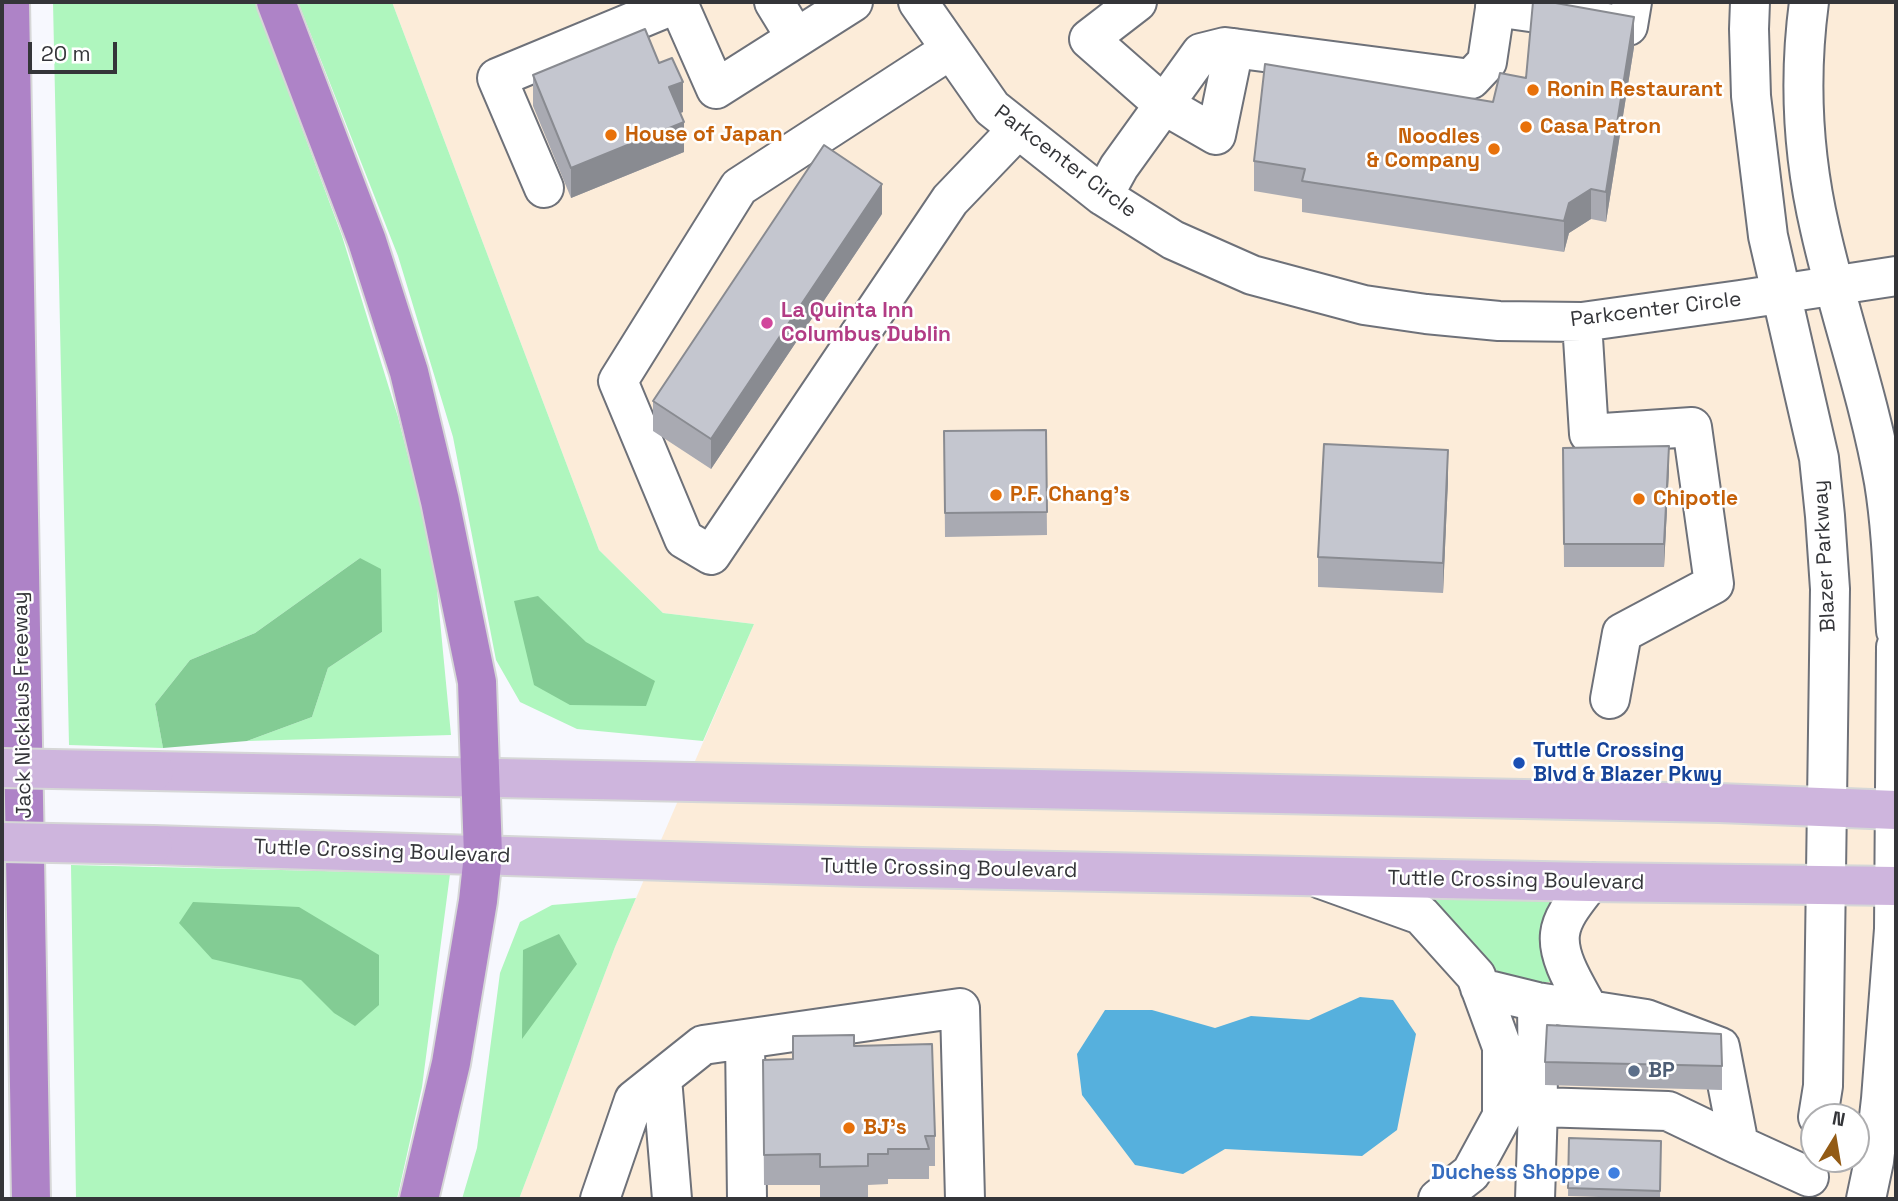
<!DOCTYPE html>
<html>
<head>
<meta charset="utf-8">
<style>
	body { margin:0 }
	#map { position:relative; width:1898px; height:1201px; overflow:hidden; background:#f7f8fe; font-family:"Space Grotesk",sans-serif }
	canvas { display:block }
	.frame { position:absolute; inset:0; border:4px solid #343539; pointer-events:none }
	.north { position:absolute; left:1800px; top:1103px; width:70px; height:70px; box-sizing:border-box; background:#fff; border:2px solid #aeaeb0; border-radius:50%; rotate:11deg; font-size:19px; font-weight:700; line-height:28px; text-align:center; color:#343539 }
	.north::after { content:''; display:block; margin:auto; width:24px; height:32px; background:#935b15; clip-path:polygon(50% 0,100% 100%,50% 72%,0 100%) }
	.scale { position:absolute; left:28px; top:42px; width:89px; height:32px; box-sizing:border-box; border:4px solid #343539; border-top:0; padding-left:9px; font-size:21px; line-height:24px; white-space:nowrap; color:#343539; -webkit-text-stroke:5px #fff; paint-order:stroke }
</style>
</head>
<body>
<div id="map">
<canvas width="1898" height="1201"></canvas>
<div class="frame"></div>
<div class="north">N</div>
<div class="scale">20 m</div>
</div>
<script>
const c = document.querySelector('canvas').getContext('2d');
c.lineJoin = 'round';
function fillPath(path, color) { c.fillStyle = color; c.fill(path, 'evenodd'); }
function strokePath(path, color, width, dash) { c.strokeStyle = color; c.lineWidth = width; c.lineCap = dash ? 'butt' : 'round'; c.setLineDash(dash || []); c.stroke(path); }
function label(font, color, halo, rows, align = 'center') {
  c.font = font + ' "Space Grotesk",sans-serif'; c.lineWidth = 5; c.setLineDash([]); c.textBaseline = 'middle'; c.strokeStyle = halo; c.fillStyle = color; for (const [text, x, y, turn = 0] of rows) {
    c.save(); c.translate(x, y); c.rotate((+turn || 0) * Math.PI / 180); c.textAlign = isNaN(turn) ? turn : align; if (halo) c.strokeText(text, 0, 0); c.fillText(text, 0, 0); c.restore();
  }
}
fillPath(new Path2D(`
	M392 2H1896V1199H519L615 947 754 624 663 613 599 550ZM1814 1117H1856V1159H1814Z`), '#fcecd9');
fillPath(new Path2D(`
	M53 2H255L342 236 398 417 434 558 451 735 247 741 312 717 328 668 382 632 360 558 255 633 190 660 155 704 163 748 69 745Z
	M298 2H392L599 550 663 613 754 624 703 741 577 729 520 702 496 660 453 437 398 256Z
	M71 865 450 874 422 1087 397 1199H76Z
	M636 898 615 947 519 1199H462L477 1148 500 973 520 922 552 905Z
	M1431 899 1558 901 1555 982H1522L1509 978 1499 973 1481 954 1414 900Z`), '#aff6be');
fillPath(new Path2D(`
	M360 558 381 569 382 632 328 668 312 717 247 741 163 748 155 704 190 660 255 633Z
	M538 596 586 642 655 681 646 706 570 705 534 685 514 601Z
	M193 902 299 907 379 955V1005L355 1026 334 1013 301 980 212 959 179 923Z
	M559 934 577 964 522 1039 523 950Z`), '#83cc94');
fillPath(new Path2D(`
	M1360 997 1393 1000 1416 1034 1397 1130 1362 1156 1225 1149 1183 1174 1135 1165 1082 1095 1077 1054 1105 1010H1152L1215 1028 1251 1016 1309 1020Z`), '#56b0dd');
const minor = new Path2D(`
	M774 2 796 38
	M918 2 992 108 1103 196 1173 240 1252 275 1364 305 1426 314 1499 321 1582 322 1740 300 1896 276
	M1137 2 1089 39 1164 105 1216 135 1234 48
	M1750 2 1749 29 1751 96 1768 236 1819 458 1825 516 1830 589 1823 1086 1818 1117
	M1809 2C1799 77 1803 156 1820 229 1839 314 1869 397 1884 482 1892 531 1893 581 1896 631
	M1495 7 1628 26 1632 2
	M950 50 739 187 618 381 684 539 711 555 950 200 1018 129
	M544 188 497 78 678 3 716 89 853 2
	M1103 196 1119 167 1201 53 1225 47 1471 79 1487 62 1496 2
	M1582 322 1589 434 1692 427 1714 584 1622 633 1610 699
	M1321 879 1421 915 1476 976 1502 1047V1116L1471 1173 1438 1199
	M1480 988 1537 1002 1646 1019 1720 1047 1739 1145 1809 1177
	M1589 1010C1578 989 1557 959 1560 934 1562 915 1579 897 1590 882
	M745 1039 747 1199
	M662 1078 672 1199
	M1538 1107 1668 1111 1739 1145
	M600 1199 634 1100 703 1045 960 1008 965 1199
	M1535 1199 1538 1107 1537 1002
	M1866 1199 1874 1161 1881 1099 1894 929 1896 647`);
const major = new Path2D(`
	M154 771 1719 803 1896 810
	M153 845 862 867 1590 882 1896 886`);
const highway = new Path2D(`
	M10 2 31 1199
	M276 2 367 241 409 372 440 501 477 682 483 855 478 901 451 1063 419 1199`);
strokePath(minor, '#6e7179', 42);
strokePath(major, '#d6d7d7', 42);
strokePath(highway, '#d6d7d7', 42);
strokePath(minor, '#fff', 38);
strokePath(major, '#ceb5dd', 38);
strokePath(highway, '#ae83c7', 38);
const majorBridge = new Path2D(`
	M2 768 154 771
	M2 842 153 845`);
strokePath(majorBridge, '#d6d7d7', 42, []);
strokePath(majorBridge, '#ceb5dd', 38);
fillPath(new Path2D(`
	M1634 47 1606 222 1591 219 1569 233 1564 252 1302 212V199L1254 191V161L1493 102 1526 78Z
	M659 63 683 112 680 113 684 152 571 198 533 106V75Z
	M882 214 711 469 653 431V401Z
	M1046 430 1047 535 945 537 944 431Z
	M1563 448 1669 469 1664 567H1564Z
	M1448 480 1443 593 1318 587V557Z
	M793 1036 854 1046 935 1136V1166H929V1179H888V1184L868 1185V1197H820V1185H764L763 1060 793 1059Z
	M1545 1062 1722 1066V1090L1545 1085Z
	M1569 1138 1661 1141 1660 1199 1568 1196Z`), '#a9aab2');
fillPath(new Path2D(`
	M1634 17V47L1606 222V192Z
	M683 82V112L669 117V87Z
	M684 122V152L571 198V168Z
	M882 184V214L711 469V439Z
	M1591 189V219L1569 233 1564 252V221L1569 203Z
	M1669 446V469L1664 567V544Z
	M1448 450V480L1443 593V563Z`), '#898b91');
const building = new Path2D(`
	M1533 2H1550L1634 17 1606 192 1591 189 1569 203 1564 221 1302 181 1305 169 1254 161 1265 64 1493 102 1500 73 1526 78Z
	M645 29 659 63 672 58 683 82 669 87 684 122 571 168 533 75Z
	M824 145 882 184 711 439 653 401Z
	M1046 430 1047 512 945 513 944 431Z
	M1324 444 1448 450 1443 563 1318 557Z
	M1669 446 1664 544H1564L1563 448Z
	M1547 1025 1721 1034 1722 1066 1545 1062Z
	M854 1035V1046L932 1044 935 1136H925L929 1149H888V1154H868V1166L820 1167V1154L764 1155 763 1060 793 1059V1036Z
	M1569 1138 1661 1141 1660 1191 1568 1188Z`);
fillPath(building, '#c4c6cf');
strokePath(building, '#898b91', 2);
for (const [x, y, r, color] of [
	[1533,90,7,"#e8710a"],
	[1526,127,7,"#e8710a"],
	[611,135,7,"#e8710a"],
	[1494,149,7,"#e8710a"],
	[767,323,7,"#d1479c"],
	[996,495,7,"#e8710a"],
	[1639,499,7,"#e8710a"],
	[1519,763,7,"#1a4fb4"],
	[1634,1071,7,"#5c6f8a"],
	[849,1128,7,"#e8710a"],
	[1614,1173,7,"#3f7fe0"]
]) { const dot = new Path2D(); dot.arc(x, y, r, 0, 2 * Math.PI); c.fillStyle = color; c.fill(dot); strokePath(dot, '#fff', 2.5); }
label('bold 21px', '#c56008', '#fff', [
	["Ronin Restaurant",1547,90],
	["Casa Patron",1540,127],
	["House of Japan",625,135],
	["Noodles",1480,137,"right"],
	["& Company",1480,161,"right"],
	["P.F. Chang's",1010,495],
	["Chipotle",1653,499],
	["BJ's",863,1128]
], 'left');
label('21px', '#343539', '#fff', [
	["Parkcenter Circle",1065,162,37],
	["Parkcenter Circle",1656,310,-7],
	["Blazer Parkway",1825,556,-93],
	["Jack Nicklaus Freeway",23,705,-91],
	["Tuttle Crossing Boulevard",382,852,2],
	["Tuttle Crossing Boulevard",949,869,1],
	["Tuttle Crossing Boulevard",1516,881,1]
]);
label('bold 21px', '#b23c85', '#fff', [
	["La Quinta Inn",781,311],
	["Columbus Dublin",781,335]
], 'left');
label('bold 21px', '#164399', '#fff', [
	["Tuttle Crossing",1533,751],
	["Blvd & Blazer Pkwy",1533,775]
], 'left');
label('bold 21px', '#4e5e75', '#fff', [
	["BP",1648,1071]
], 'left');
label('bold 21px', '#366cbe', '#fff', [
	["Duchess Shoppe",1600,1173]
], 'right');
</script>
</body>
</html>
